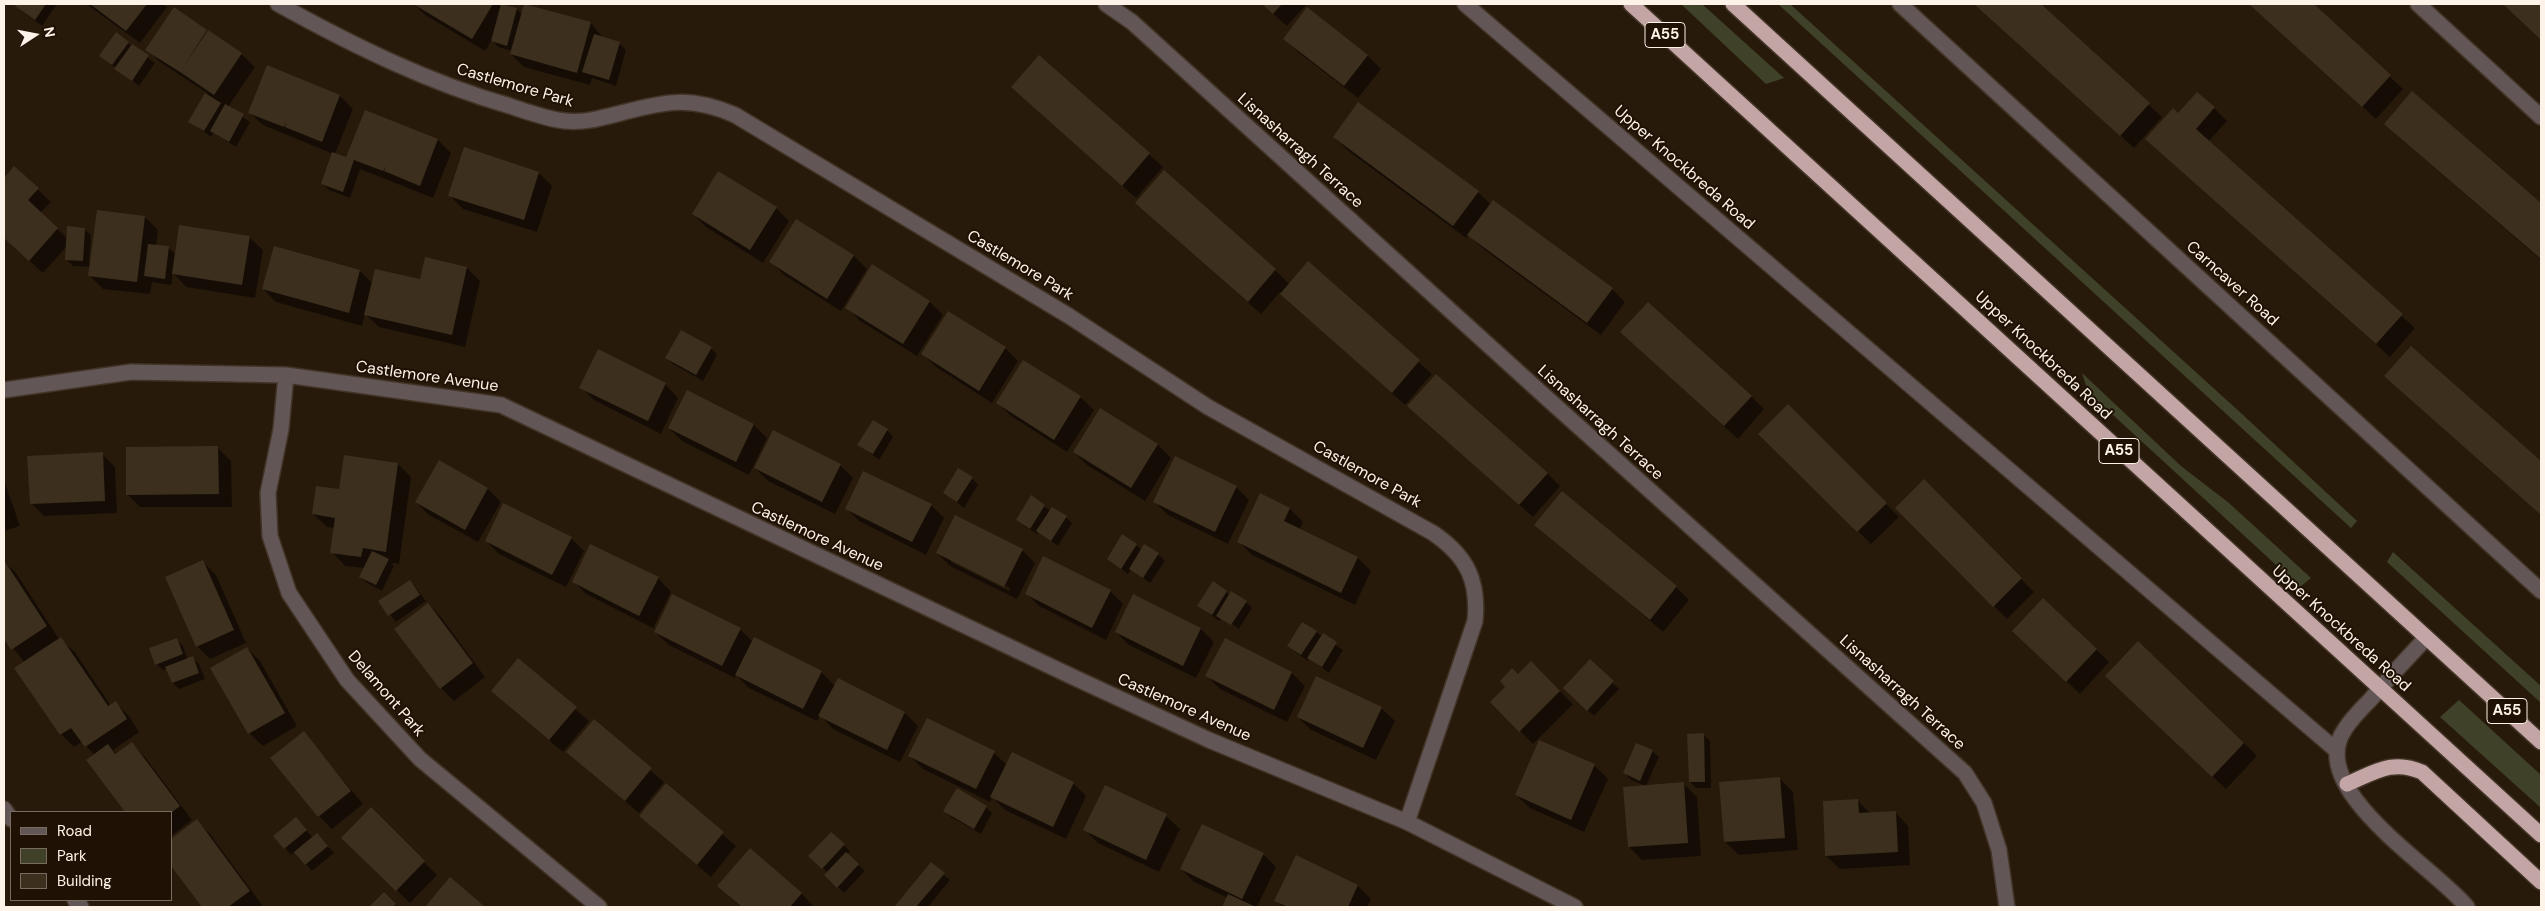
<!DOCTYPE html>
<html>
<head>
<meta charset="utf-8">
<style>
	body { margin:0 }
	#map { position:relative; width:2545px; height:911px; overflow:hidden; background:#281a0b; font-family:"DM Sans",sans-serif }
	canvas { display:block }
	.frame { position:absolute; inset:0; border:5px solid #fdf3e9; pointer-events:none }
	.legend { position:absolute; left:10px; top:811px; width:162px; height:90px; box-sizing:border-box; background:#1f1103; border:1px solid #786b5f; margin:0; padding:6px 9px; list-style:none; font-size:15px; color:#fdf3e9 }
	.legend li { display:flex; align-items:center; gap:10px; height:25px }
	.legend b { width:25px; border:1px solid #786b5f }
	.north { position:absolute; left:10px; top:10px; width:50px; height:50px; -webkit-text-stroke:4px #1f1103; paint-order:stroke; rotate:79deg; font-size:14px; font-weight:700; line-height:20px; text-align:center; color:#fdf3e9 }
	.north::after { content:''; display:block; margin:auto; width:18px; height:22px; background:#fdf3e9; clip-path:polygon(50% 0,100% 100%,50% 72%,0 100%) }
</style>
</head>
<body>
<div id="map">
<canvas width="2545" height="911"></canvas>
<div class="frame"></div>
<ul class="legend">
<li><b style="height:6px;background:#625656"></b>Road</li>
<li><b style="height:14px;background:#3f4228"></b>Park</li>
<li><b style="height:14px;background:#3c2f1d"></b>Building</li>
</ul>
<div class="north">N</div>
</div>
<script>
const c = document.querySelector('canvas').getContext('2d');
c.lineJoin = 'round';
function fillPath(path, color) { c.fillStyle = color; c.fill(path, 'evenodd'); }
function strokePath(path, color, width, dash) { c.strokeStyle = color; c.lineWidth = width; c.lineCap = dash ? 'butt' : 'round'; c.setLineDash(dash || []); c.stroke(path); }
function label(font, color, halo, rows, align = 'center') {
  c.font = font + ' "DM Sans",sans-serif'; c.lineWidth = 4; c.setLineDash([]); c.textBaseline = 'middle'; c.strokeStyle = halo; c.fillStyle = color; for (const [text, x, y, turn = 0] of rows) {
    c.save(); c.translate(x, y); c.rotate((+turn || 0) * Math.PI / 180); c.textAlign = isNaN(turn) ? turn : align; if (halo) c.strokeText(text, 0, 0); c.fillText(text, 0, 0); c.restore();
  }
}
fillPath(new Path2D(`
	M1681 4H1702L1784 78 1766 84Z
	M1778 4H1790L2242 414 2357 521 2351 528Z
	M2082 373 2181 466 2229 503 2311 578 2300 587 2088 392Z
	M2393 552 2541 686V703L2387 562Z
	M2459 700 2541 775V808L2440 717Z`), '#3f4228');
fillPath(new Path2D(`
	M18 4H57L42 26 23 12 16 6Z
	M86 4H163L167 7 140 43Z
	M414 4H504L517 9 522 14 591 23 603 38 620 44 626 50 616 86 592 78 590 85 524 67 511 54 512 51 498 47 492 40 485 51 425 15Z
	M1262 4H1307L1287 26Z
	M1975 4H2039L2162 117 2134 148Z
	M2250 4H2312L2403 89 2376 119Z
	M2504 4H2541V39Z
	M174 9 241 54 255 67 228 107 250 122 236 147 213 133 211 137 189 121 207 93 160 62 147 49Z
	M1285 39 1368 56 1381 69 1358 98 1298 52Z
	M128 43 155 63 139 86 101 56Z
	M1039 56 1163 167 1136 198 1012 87Z
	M2412 93 2541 205V260L2399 137Z
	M340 96 353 109 335 154 347 159 366 112 438 140 451 153 433 198 360 169 350 198 329 190 322 184 333 154 263 125 249 112Z
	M2214 108 2227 121 2208 142 2415 328 2390 357 2160 152 2178 115Z
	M1334 137 1478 192 1491 205 1493 202 1612 289 1625 302 1601 335 1482 248 1469 235 1466 238 1347 150Z
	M14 167 51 202 40 213 68 239 84 229 91 235 89 262 145 217 158 230 156 246 168 247 176 255 249 237 263 250 255 298 186 287 173 273 171 285 152 282 150 294 103 289 90 276 91 267 73 266 67 260V246L43 273 4 238V179Z
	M539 173 552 186 537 232 463 209 450 196Z
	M776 208 789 221 763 263 706 227 693 214Z
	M1150 216 1275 270 1290 285 1308 263 1432 374 1405 405 1280 292 1261 314Z
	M796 221 854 256 867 269 841 311 784 275 771 262Z
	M275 247 360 271 373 284 421 281 426 259 467 268 480 281 465 347 379 327 365 314 362 326 276 302 263 289Z
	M873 266 930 302 943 315 917 356 860 321 847 307Z
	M1635 345 1751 396 1764 409 1738 439Z
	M711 348 717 355 703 381 673 364 667 358Z
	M1005 348 1018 361 992 403 936 367 923 354Z
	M2411 348 2541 463V515L2386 376Z
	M599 351 665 384 678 398 661 434 594 400 581 387Z
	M1023 361 1080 397 1094 410 1067 452 1011 416 998 403Z
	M687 392 754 425 767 438 749 475 682 441 669 428Z
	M1788 406 1899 517 1871 544 1760 434Z
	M1100 410 1158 445 1171 458 1145 501 1087 465 1074 452Z
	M1422 419 1547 473 1560 486 1533 517Z
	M887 430 893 437 879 460 859 444Z
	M218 448 231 461 232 507H140L127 494Z
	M102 454 115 467 117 513 44 516 31 503Z
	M439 462 488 489 501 502 478 542 429 515 416 502Z
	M398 464 411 477 399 564 391 563 394 566 382 591 367 583 360 576 364 568 345 566 332 552 335 528 327 527 313 514 340 491Z
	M840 465 853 478 835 514 768 481 755 468Z
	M972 478 978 485 964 508 944 492Z
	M4 480 20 526 4 531Z
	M1924 481 2034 592 2007 619 1896 508Z
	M1236 487 1249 500 1228 544 1168 515 1155 502Z
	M1261 495 1290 509 1303 522 1299 530 1358 558 1371 571 1355 605 1252 555 1239 542Z
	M931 505 944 518 926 555 859 521 846 508Z
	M1044 506 1050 511 1066 517 1072 523 1058 546 1039 532 1037 534 1024 526 1017 519Z
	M1536 525 1676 587 1689 600 1663 632Z
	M571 538 584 551 566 587 499 554 486 541Z
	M1136 545 1142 550 1158 554 1165 561 1150 583 1131 569 1128 574 1109 559Z
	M1022 550 1035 563 1017 599 950 566 937 553ZM951 559 1010 588 1009 591 951 562Z
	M4 561 16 573 59 639 74 651 111 706 116 703 129 716 139 732 113 750 117 754 132 744 145 757 192 820 171 836V812H126L88 760 95 755 82 742 74 747 61 734 25 663 4 637Z
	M203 562 216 575 246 643 210 659 197 646Z
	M658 578 671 592 653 628 586 594 573 581Z
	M410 581 426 601 396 622 380 602Z
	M1213 583 1230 595 1246 602 1252 608 1238 630 1237 627 1223 619V621L1221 618 1219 621 1199 606Z
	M1110 591 1123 604 1106 640 1039 606 1026 593Z
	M1134 596 1201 629 1214 642 1196 678 1129 645 1116 632Z
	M428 604 441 617 485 677 454 701 441 688Z
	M740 629 753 642 821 672 835 686 905 713 918 726 900 762 833 729 820 715 817 721 749 688 736 675 735 678 669 645 655 632Z
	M1316 632 1343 650 1329 673 1309 658 1308 661 1295 652 1288 646Z
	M176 639 183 646 188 660 193 658 199 664 205 679 179 689 173 683 167 669 163 670 156 664Z
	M2027 644 2096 649 2109 662 2080 694Z
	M247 648 260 661 297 726 263 746 249 733 211 669Z
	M518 660 589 721 563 752 506 704Z
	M1590 661 1619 689 1594 716 1571 694Z
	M1531 663 1573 704 1533 744 1491 702Z
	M1292 673 1305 686 1287 722 1220 689 1207 676Z
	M2120 689 2244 743 2257 756 2226 789Z
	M1381 708 1395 721 1376 760 1311 730 1298 717Z
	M594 721 664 782 639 813 568 752Z
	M304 733 363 804 332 829 319 816Z
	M1703 734 1710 741 1711 788H1696L1690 782Z
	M1540 741 1595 766 1608 779 1584 832 1530 808 1516 795Z
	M1652 751 1659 757 1646 786 1631 780 1625 773Z
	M994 753 1007 765 1073 783 1086 796 1066 839 1005 810 992 797 990 802 923 769 909 755Z
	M1780 779 1793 792 1798 850 1739 855 1725 842 1720 783Z
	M1684 784 1697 797 1701 856 1642 860 1629 847Z
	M666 785 736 846 711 877 654 829Z
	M1106 787 1166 816 1180 829 1159 872 1098 843 1085 830Z
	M1858 801 1871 814 1895 812 1908 826 1910 865 1840 869 1826 856Z
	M986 807 992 813 981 834 951 817 945 811Z
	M371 809 437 875 410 903 356 851Z
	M197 821 210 834 262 905 259 907H203L171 864Z
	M302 825 313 838 323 841 334 853 312 871 295 851 291 855 275 836Z
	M844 845 850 851 847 855 865 871 844 893 825 875 828 873 810 856Z
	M751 850 802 894 814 907H741L732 899 719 886Z
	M1263 854 1276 867 1257 907H1223L1228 898 1194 882 1181 869Z
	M931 864 950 880 928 907H895Z
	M451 879 483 907H427Z
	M1358 886 1371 899 1367 907H1283L1276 900Z
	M384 894 398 907H371Z`), '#0007');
fillPath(new Path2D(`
	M16 4H46L35 20 15 6Z
	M90 4H147L126 31Z
	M413 4H493L472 39Z
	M501 4 517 8 507 46 491 41Z
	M524 4 591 22 577 73 510 54Z
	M1262 4H1282L1273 14Z
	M1974 4H2041L2150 103 2120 136Z
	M2249 4H2314L2391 75 2362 107Z
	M2503 4H2541V40Z
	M174 7 207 30 180 72 145 50Z
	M1307 7 1368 55 1344 86 1283 39Z
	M208 30 242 53 214 95 180 72Z
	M116 32 129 42 112 65 99 56Z
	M594 34 620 42 609 80 582 72Z
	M132 44 149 55 132 81 114 69Z
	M1039 55 1150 153 1122 186 1011 87Z
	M267 65 340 95 322 142 285 127 286 122 284 127 248 113Z
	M2412 91 2541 203V259L2384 124Z
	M2197 92 2215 107 2196 129 2403 314 2376 344 2145 139 2173 108 2178 113Z
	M205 93 221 103 204 131 188 122Z
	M1358 102 1479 191 1453 226 1333 137Z
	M225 104 244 114 229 142 210 131Z
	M365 110 438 139 420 186 384 171 386 166 383 171 354 160 343 192 321 184 332 152 346 157Z
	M464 147 539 172 524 220 448 196Z
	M14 166 39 188 28 200 58 228 29 261 4 238V178Z
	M1164 170 1276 269 1248 302 1135 203Z
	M718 171 777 207 750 250 692 214Z
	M1493 200 1613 288 1587 323 1467 235Z
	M97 210 145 216 137 282 88 276Z
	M796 219 854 255 827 299 769 262Z
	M179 225 250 236 242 285 172 274Z
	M67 226 85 228 83 261 65 260Z
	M148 244 169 246 165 279 144 276Z
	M274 246 360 270 349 313 262 289Z
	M425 257 467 267 452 335 364 315 375 269 420 279Z
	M1308 261 1420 360 1392 393 1280 294Z
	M872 264 930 301 903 344 845 308Z
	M1648 302 1752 396 1724 426 1620 332Z
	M948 311 1006 347 979 391 921 354Z
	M681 330 712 347 696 375 665 358Z
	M2411 346 2541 461V515L2384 376Z
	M598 349 666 383 648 421 579 388Z
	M1023 360 1081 396 1054 440 996 403Z
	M1436 374 1548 473 1519 505 1407 406Z
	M687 390 754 424 736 462 668 428Z
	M1788 404 1887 503 1857 532 1758 434Z
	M1100 408 1158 444 1131 488 1073 452Z
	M873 420 888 429 873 454 857 445Z
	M773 430 841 464 822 502 754 468Z
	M218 446 219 494 126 495V447Z
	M103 452 105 501 30 504 27 456Z
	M344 455 398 463 386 552 363 548 361 557 330 553 335 518 312 514 316 486 339 489Z
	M1175 456 1237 486 1215 532 1153 502Z
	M439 460 488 488 465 530 415 502Z
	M958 468 973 477 957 502 943 493Z
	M863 471 932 504 912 542 845 509Z
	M1924 479 2022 578 1993 607 1895 508Z
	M1562 491 1677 586 1650 620 1534 525Z
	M1260 493 1290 508 1284 521 1358 557 1341 593 1237 542Z
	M1031 495 1045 505 1030 529 1016 520Z
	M503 503 572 537 552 575 485 541Z
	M1052 507 1067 516 1051 541 1036 531Z
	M955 515 1023 549 1004 587 936 553Z
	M1122 534 1137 544 1121 569 1107 559Z
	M590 544 659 577 639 616 572 582Z
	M1144 544 1159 553 1143 578 1129 569Z
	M372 551 389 559 376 585 359 577Z
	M1043 556 1111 590 1092 628 1025 594Z
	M4 560 47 626 11 650 4 639Z
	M203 560 234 630 196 647 165 577Z
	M410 580 420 595 388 616 378 601Z
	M1213 581 1227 591 1212 615 1197 606Z
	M1231 591 1247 601 1231 625 1216 616Z
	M672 594 741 628 722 666 654 632Z
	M1133 594 1201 628 1183 666 1115 632Z
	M2043 598 2097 649 2066 682 2012 631Z
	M428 603 473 663 440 689 394 629Z
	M1302 622 1317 631 1301 655 1287 646Z
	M1323 633 1337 642 1322 667 1307 658Z
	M61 637 108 706 116 701 127 719 85 747 71 728 60 735 14 668Z
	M754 637 822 671 803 709 735 675Z
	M177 638 183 654 155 665 149 648Z
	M1225 638 1292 672 1274 710 1205 676Z
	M2138 641 2244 743 2212 777 2105 676Z
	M247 647 285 713 248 734 210 668Z
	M193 656 199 673 172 683 165 667Z
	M518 658 577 707 549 740 491 691Z
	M1590 659 1614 681 1587 711 1563 688Z
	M1531 661 1560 691 1519 732 1490 702 1505 687 1500 681 1512 668 1518 674Z
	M1316 676 1382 707 1363 748 1297 717Z
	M838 678 905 712 887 750 818 716Z
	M927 718 995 751 976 789 908 756Z
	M594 719 652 768 625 801 566 752Z
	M304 731 351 791 318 817 270 758Z
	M1704 733 1705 782H1689L1687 734Z
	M1539 740 1595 764 1571 820 1515 795Z
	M132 742 180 806 172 812H125L86 760 108 744 115 754Z
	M1636 743 1653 750 1640 781 1623 773Z
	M1012 752 1074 782 1053 827 990 797Z
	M1780 777 1785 838 1724 842 1719 782Z
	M1684 782 1688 843 1628 847 1623 787Z
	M666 783 724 832 697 865 639 816Z
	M1105 785 1167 814 1146 860 1083 830Z
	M957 788 987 806 974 829 943 811Z
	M1858 799 1859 813 1896 811 1898 852 1825 856 1823 801Z
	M371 807 425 861 396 891 341 838Z
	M296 817 307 830 284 849 273 836Z
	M197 819 250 891 228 907H202L171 866V839Z
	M1202 824 1264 853 1242 899 1180 869Z
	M831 832 845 844 822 869 808 856Z
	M317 833 328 846 305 865 294 852Z
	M750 848 802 893 790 907H742L717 886Z
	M846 852 859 864 837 888 824 875Z
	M1296 855 1358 885 1348 907H1288L1274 901Z
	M931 862 945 873 916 907H894Z
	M450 877 477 900 485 907H425Z
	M384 892 396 904 393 907H369Z
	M1228 894 1256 907H1222Z`), '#3c2f1d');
const street = new Path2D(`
	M278 4C352 45 429 83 510 106 528 112 547 119 565 121 584 123 602 118 621 113 666 101 691 96 735 115L1069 316 1208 407 1433 533C1467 556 1479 581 1475 621L1407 822
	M1106 4 1132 22 1549 400 1965 773 1984 803 1999 850 2007 907
	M1465 4 2336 750
	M1900 4 2541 591
	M2418 4 2541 117
	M286 375 281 429 268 493 270 536 289 593 347 680 420 759 599 907
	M4 390 131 372 286 375 501 405 1073 677 1209 740 1407 822 1575 907
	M2426 638C2407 658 2388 679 2370 700 2361 709 2352 718 2345 729 2303 789 2436 868 2467 907
	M4 809 11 819
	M75 900 81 907`);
const highway = new Path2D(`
	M1631 4 2541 835
	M1733 4 2541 742
	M2347 784C2375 772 2393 759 2422 772L2541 882`);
strokePath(street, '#423426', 18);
strokePath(highway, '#423426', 18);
strokePath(street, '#625656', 15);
strokePath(highway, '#c3a5a5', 15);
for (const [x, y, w] of [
	[1665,35,40],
	[2119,451,40],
	[2507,711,40]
]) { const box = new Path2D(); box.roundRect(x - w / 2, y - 12.5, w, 25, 4); c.fillStyle = '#1f1103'; c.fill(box); strokePath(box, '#fdf3e9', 1); }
label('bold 15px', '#fdf3e9', null, [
	["A55",1665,35],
	["A55",2119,451],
	["A55",2507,711]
]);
label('16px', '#fdf3e9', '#1f1103', [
	["Castlemore Park",515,86,16],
	["Lisnasharragh Terrace",1300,151,42],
	["Upper Knockbreda Road",1684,168,41],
	["Castlemore Park",1020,266,31],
	["Carncaver Road",2232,284,42],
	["Upper Knockbreda Road",2043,356,43],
	["Castlemore Avenue",427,377,8],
	["Lisnasharragh Terrace",1600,423,42],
	["Castlemore Park",1367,475,29],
	["Castlemore Avenue",817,537,25],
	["Upper Knockbreda Road",2341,629,42],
	["Lisnasharragh Terrace",1902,693,42],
	["Delamont Park",386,694,49],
	["Castlemore Avenue",1184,708,24]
]);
</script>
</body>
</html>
